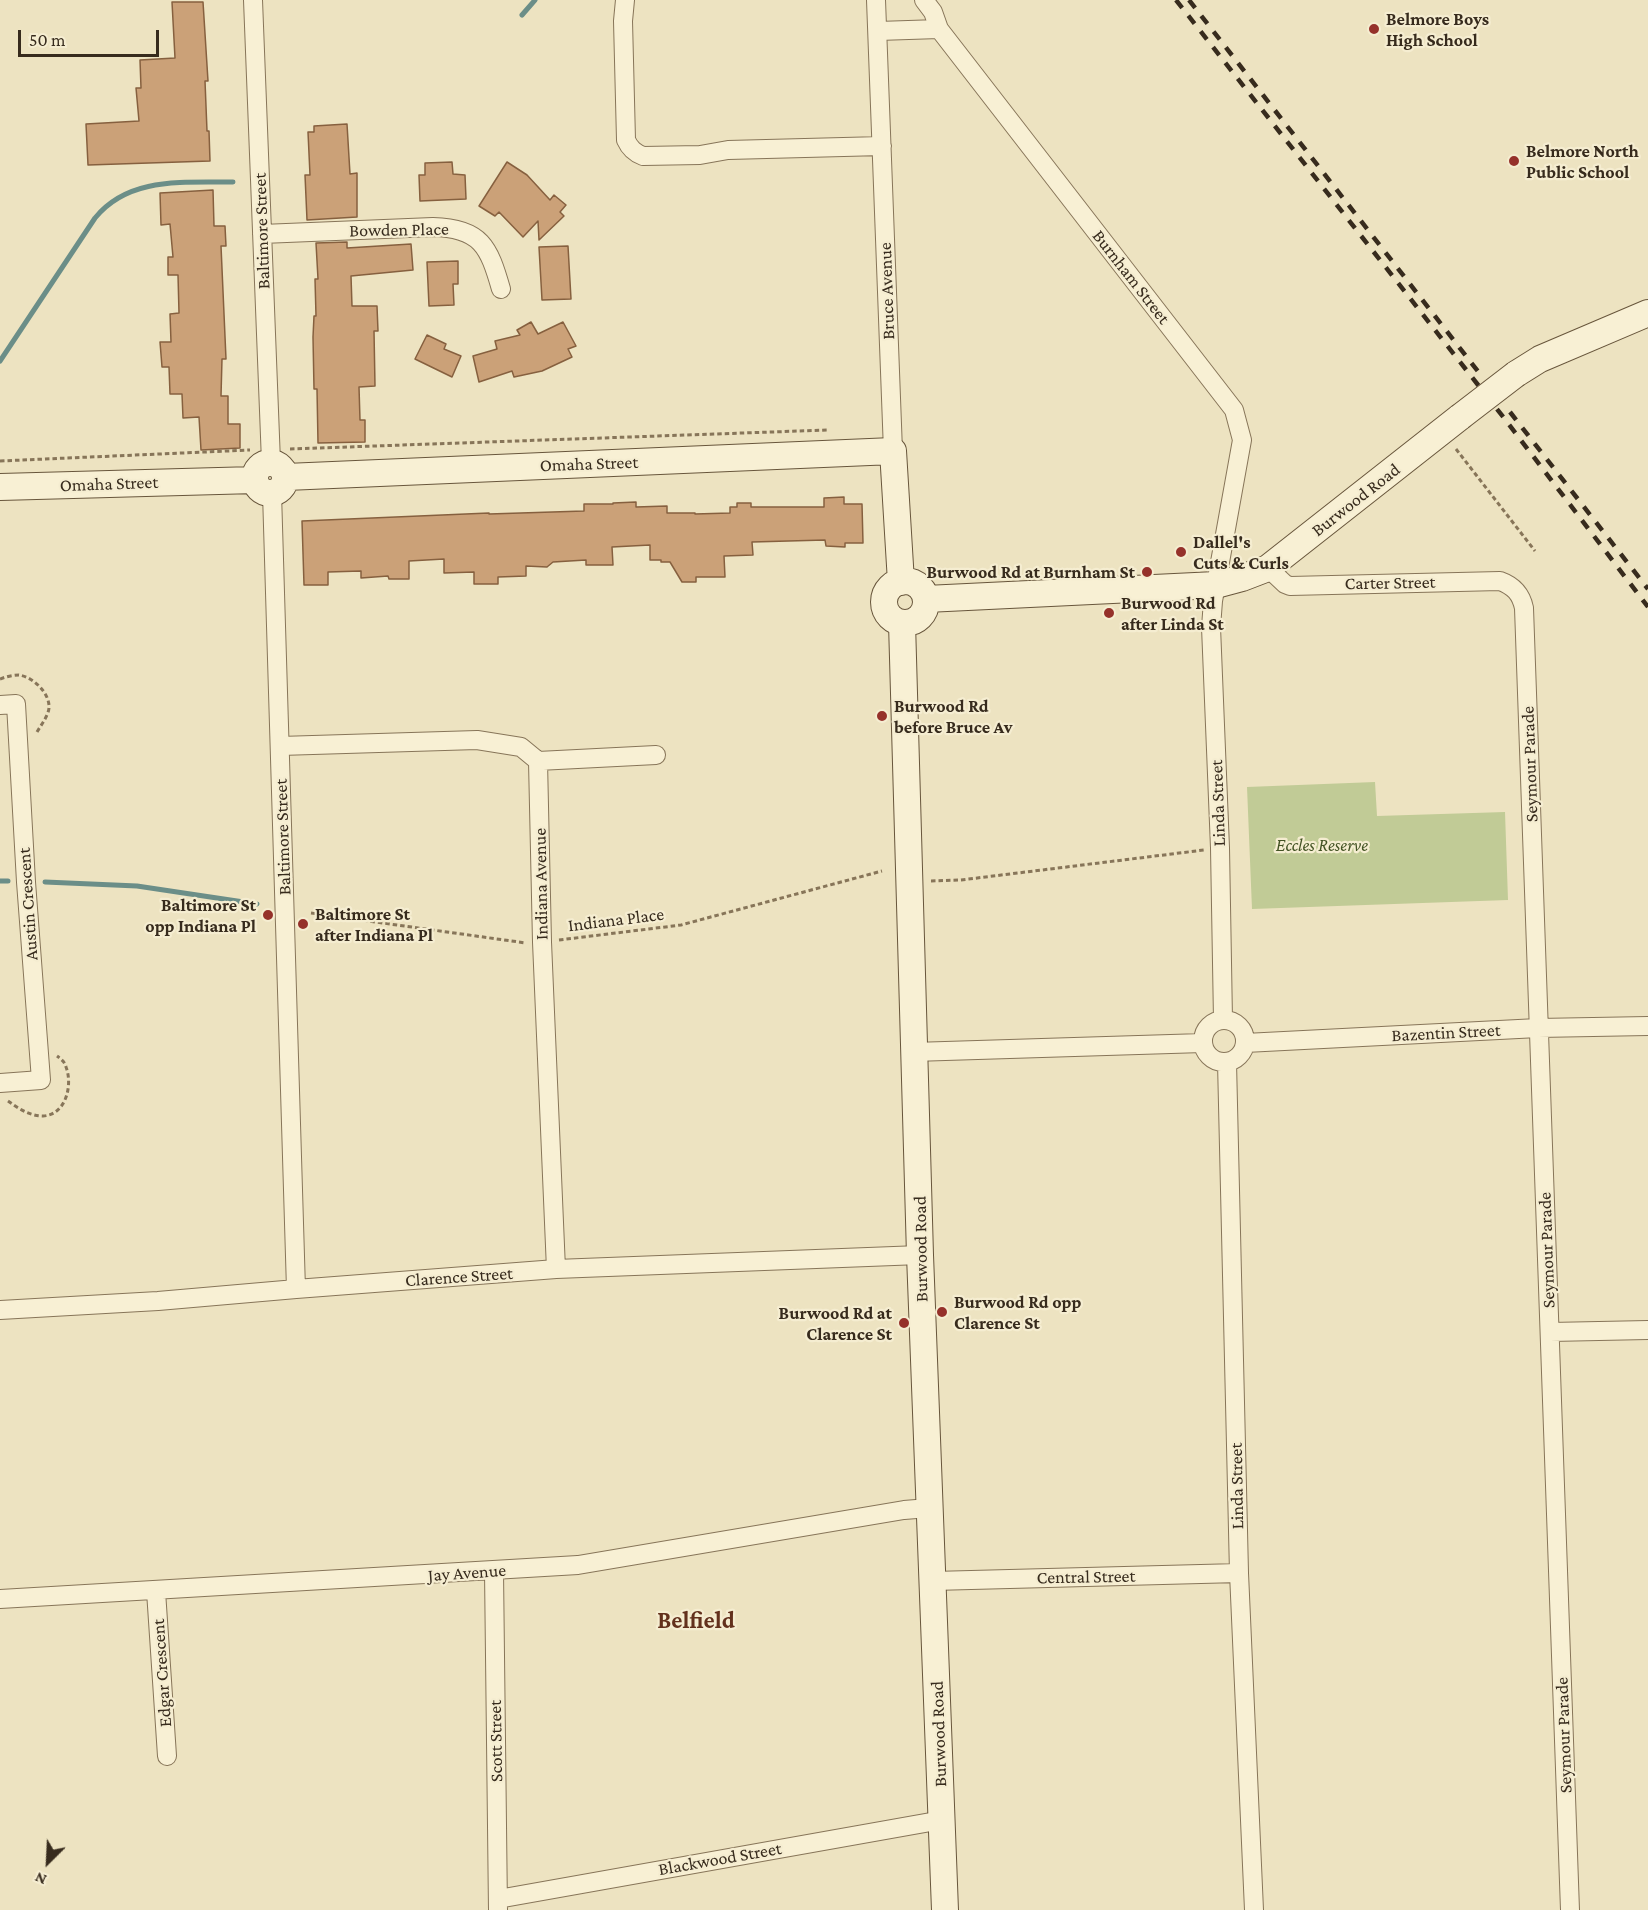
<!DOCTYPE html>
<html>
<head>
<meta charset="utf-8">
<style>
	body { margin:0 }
	#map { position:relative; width:1648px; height:1910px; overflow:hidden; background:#ede3c1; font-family:"Crimson Pro",serif }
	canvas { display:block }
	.north { position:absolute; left:18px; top:1832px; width:60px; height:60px; -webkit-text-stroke:4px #f5edd1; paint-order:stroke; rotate:204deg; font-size:16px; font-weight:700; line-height:24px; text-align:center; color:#372b1d }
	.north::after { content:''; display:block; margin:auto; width:21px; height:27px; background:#372b1d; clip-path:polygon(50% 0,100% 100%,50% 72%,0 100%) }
	.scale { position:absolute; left:18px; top:30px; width:141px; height:27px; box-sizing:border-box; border:3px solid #372b1d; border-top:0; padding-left:8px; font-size:18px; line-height:21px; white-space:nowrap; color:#372b1d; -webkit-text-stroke:4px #f5edd1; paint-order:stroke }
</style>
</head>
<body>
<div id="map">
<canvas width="1648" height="1910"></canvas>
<div class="north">N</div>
<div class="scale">50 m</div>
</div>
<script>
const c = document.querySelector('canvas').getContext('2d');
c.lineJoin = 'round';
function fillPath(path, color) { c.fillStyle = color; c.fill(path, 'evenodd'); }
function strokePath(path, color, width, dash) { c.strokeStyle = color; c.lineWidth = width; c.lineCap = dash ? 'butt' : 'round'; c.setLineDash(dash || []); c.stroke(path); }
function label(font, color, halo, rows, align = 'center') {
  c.font = font + ' "Crimson Pro",serif'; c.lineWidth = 4.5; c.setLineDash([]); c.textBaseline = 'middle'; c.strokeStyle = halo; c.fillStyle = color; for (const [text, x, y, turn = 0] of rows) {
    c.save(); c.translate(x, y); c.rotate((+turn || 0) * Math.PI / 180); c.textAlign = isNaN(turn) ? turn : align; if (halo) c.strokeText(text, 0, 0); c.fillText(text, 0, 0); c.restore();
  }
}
fillPath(new Path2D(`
	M1375 782 1377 816 1505 812 1508 900 1252 909 1247 787Z`), '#c1cb96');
strokePath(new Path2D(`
	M522 15 535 0
	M0 361 95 218C129 176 184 183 233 182
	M0 881H8
	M45 882 137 886 257 904`), '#6b8e88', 5);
const building = new Path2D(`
	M172 2H203L208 81H205L207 131H209L210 161 88 165 86 124 139 121 136 88H141L140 60 175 58Z
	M347 124 350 174 357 173V217L307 220 305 175H310L308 132H314V126Z
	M452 162 453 174 465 175 466 199 420 201 419 175H425V163Z
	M507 162 527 175 550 200 554 195 566 205 560 212 564 216 539 240 538 221 523 237 499 212 495 216 479 206Z
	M213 190 214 226H225L226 246H221L226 359H222L221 396H228V424H240V448L201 450 199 417 183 418 182 394H170L169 367H162L160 342H171L170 314 179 313 178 275H168V257H173L170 224 161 225 160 193Z
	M347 242V248L411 244 413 270 351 276 352 306H377L378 331H374L375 386 359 387 360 420H365V442L318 443 317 389H314L313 337 314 316H316L315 279H318L316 243Z
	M568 246 571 299 542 300 539 247Z
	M458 261V284H453L454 305 429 306 427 262Z
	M531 322 538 334 563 322 576 346 568 349 572 357 542 371 514 377 512 371 479 382 473 356 497 349 495 341 520 335 517 330Z
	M427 335 446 344 444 349 461 356 452 377 415 359Z
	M844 497V504H862L863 543H845V547L826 546 825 540 752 542 753 555 724 556 725 577H696V582H682L670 562H661V560H650V545L612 547 613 565H586V560L553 562 547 567 526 566V576L498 577V584H474V572L444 573V559L409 561V579H389L388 576 361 578V571L328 572V585H304L302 521 489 513V514L584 511V504H613V503L636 502V507L667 506V513H695V514L730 513V507H737V503H751V507H824V498Z`);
fillPath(building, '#cba178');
strokePath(building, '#86603f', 1.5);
const street = new Path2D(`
	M253 0 271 462
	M625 0 623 21 626 140C630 149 635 153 643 156L700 155 728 150 882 146
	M876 0 893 451
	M924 0 933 12 939 29 1234 410 1242 440 1213 601 1211 627 1220 848 1223 1020
	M878 31 939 29
	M262 234 433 227C481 228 489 247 501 289
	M272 493 296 1289
	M1268 568 1285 584 1290 586 1500 581C1514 586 1521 594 1524 608L1570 1910
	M0 705 16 704 26 882 41 1080 0 1083
	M280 746 477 740 521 747 538 761 542 942 556 1269
	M538 761 656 755
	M1203 1041a21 21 0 1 1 42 0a21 21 0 1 1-42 0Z
	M1245 1043 1538 1028 1648 1026
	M913 1052 1203 1043
	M1227 1062 1239 1573 1254 1910
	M0 1310 158 1301 296 1289 556 1269 920 1255
	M1550 1332 1648 1330
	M494 1571 498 1910
	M933 1581 1239 1573
	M156 1591 167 1756
	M0 1599 578 1565 904 1510 929 1508
	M498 1899 942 1820`);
const secondary = new Path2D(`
	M1516 374 1540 359 1648 313
	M255 478a15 15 0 1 1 30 0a15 15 0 1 1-30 0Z
	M286 477 893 451 901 582
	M0 487 255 480
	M884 602a21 21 0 1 1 42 0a21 21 0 1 1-42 0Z
	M926 599 1216 585 1242 578 1268 568 1460 417
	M902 623 920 1255 945 1910`);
strokePath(street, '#877559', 20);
strokePath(secondary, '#68563c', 28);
strokePath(new Path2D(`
	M290 449 828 430
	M1456 449 1535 551
	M0 461 250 450
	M0 679C5 677 13 675 19 675 33 677 50 693 49 708 48 717 40 726 36 734
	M931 881 961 880 1204 850
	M311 913 526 943
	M559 940 681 925 882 871
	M8 1101C18 1108 29 1116 43 1116 66 1115 73 1085 66 1067 65 1062 61 1059 57 1056`), '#877559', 3, [4.5, 3]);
strokePath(street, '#f8f0d4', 18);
strokePath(secondary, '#f8f0d4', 26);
strokePath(new Path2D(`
	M1176 0 1504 418 1648 607
	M1189 0 1480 374
	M1510 412 1648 589`), '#372b1d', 4.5, [10, 10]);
const secondaryBridge = new Path2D(`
	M1460 417 1516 374`);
strokePath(secondaryBridge, '#68563c', 28, []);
strokePath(secondaryBridge, '#f8f0d4', 26);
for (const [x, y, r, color] of [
	[1374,29,6,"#95312a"],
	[1514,161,6,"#95312a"],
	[1181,552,6,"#95312a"],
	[1147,572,6,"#95312a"],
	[1109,613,6,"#95312a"],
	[882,716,6,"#95312a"],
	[268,915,6,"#95312a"],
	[303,924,6,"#95312a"],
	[942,1312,6,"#95312a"],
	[904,1323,6,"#95312a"]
]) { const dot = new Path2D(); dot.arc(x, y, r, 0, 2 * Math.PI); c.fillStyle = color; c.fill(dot); strokePath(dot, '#f5edd1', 2); }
label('bold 18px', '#372b1d', '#f5edd1', [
	["Belmore Boys",1386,19],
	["High School",1386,40],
	["Belmore North",1526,151],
	["Public School",1526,172],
	["Dallel's",1193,542],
	["Cuts & Curls",1193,563],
	["Burwood Rd at Burnham St",1135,572,"right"],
	["Burwood Rd",1121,603],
	["after Linda St",1121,624],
	["Burwood Rd",894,706],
	["before Bruce Av",894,727],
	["Baltimore St",256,905,"right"],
	["opp Indiana Pl",256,926,"right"],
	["Baltimore St",315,914],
	["after Indiana Pl",315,935],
	["Burwood Rd opp",954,1302],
	["Clarence St",954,1323],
	["Burwood Rd at",892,1313,"right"],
	["Clarence St",892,1334,"right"]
], 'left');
label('18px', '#372b1d', '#f5edd1', [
	["Bowden Place",399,230,-1],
	["Baltimore Street",262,231,-92],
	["Burnham Street",1131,277,52],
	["Bruce Avenue",887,291,-92],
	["Omaha Street",589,464,-2],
	["Omaha Street",109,484,-2],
	["Burwood Road",1356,500,-38],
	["Carter Street",1390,583,-1],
	["Seymour Parade",1530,764,-92],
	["Linda Street",1218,803,-92],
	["Baltimore Street",283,837,-92],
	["Indiana Avenue",541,884,-91],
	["Austin Crescent",28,904,-94],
	["Indiana Place",616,920,-7],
	["Bazentin Street",1446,1033,-3],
	["Burwood Road",921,1249,-91],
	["Seymour Parade",1547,1250,-92],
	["Clarence Street",459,1277,-4],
	["Linda Street",1237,1486,-91],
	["Jay Avenue",467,1573,-4],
	["Central Street",1086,1577,-1],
	["Edgar Crescent",162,1673,-94],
	["Burwood Road",939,1734,-92],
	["Seymour Parade",1564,1735,-92],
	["Scott Street",496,1741,-91],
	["Blackwood Street",720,1859,-10]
]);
label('italic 18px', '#435324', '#f5edd1', [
	["Eccles Reserve",1322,845]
]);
label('bold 24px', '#63311d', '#f5edd1', [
	["Belfield",696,1621]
]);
</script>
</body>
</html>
